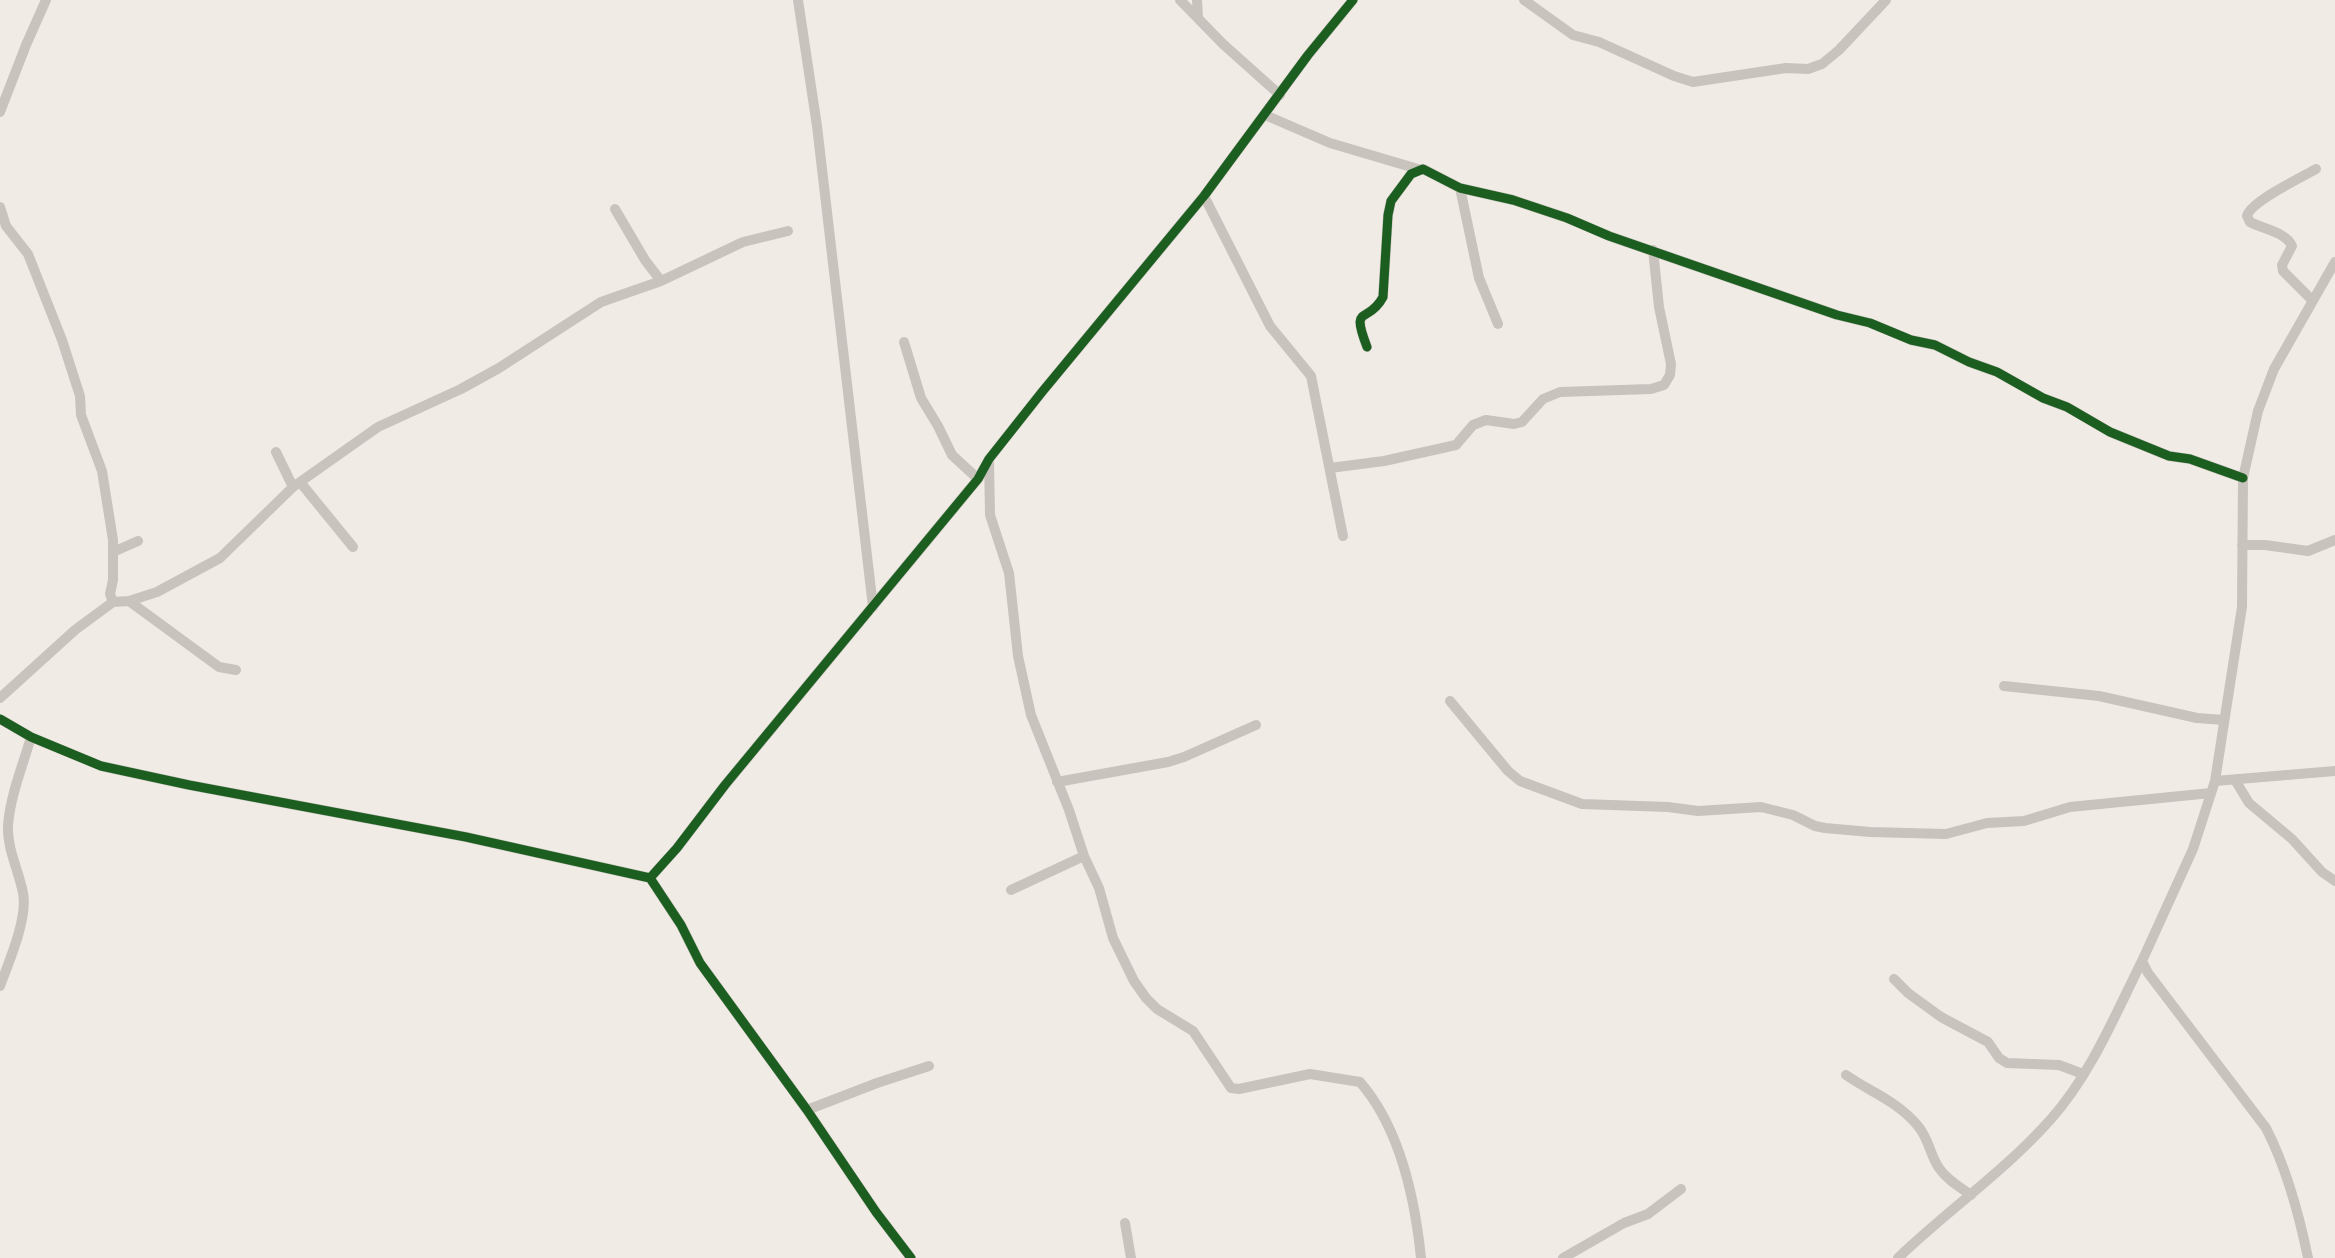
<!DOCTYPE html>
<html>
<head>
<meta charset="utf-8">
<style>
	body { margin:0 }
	canvas { display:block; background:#f0ebe5 }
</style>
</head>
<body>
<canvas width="2335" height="1258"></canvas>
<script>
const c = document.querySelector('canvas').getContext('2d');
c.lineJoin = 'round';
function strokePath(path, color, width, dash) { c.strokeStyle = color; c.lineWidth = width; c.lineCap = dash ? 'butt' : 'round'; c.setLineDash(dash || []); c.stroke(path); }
strokePath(new Path2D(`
	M798 0 817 126 873 607
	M1180 0 1223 44 1280 95
	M1197 0 1198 17
	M1524 0 1573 35 1599 42 1674 76 1693 82 1786 68 1808 69 1822 64 1839 50 1886 0
	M0 112 26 45 46 0
	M1265 115 1330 143 1418 169
	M1460 188 1479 278 1498 324
	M1204 196 1270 326 1311 376 1343 536
	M0 207 6 226 28 254 62 340 80 396 81 415 102 471 113 540V580L110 594 113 602 75 630 0 698
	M615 209 645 260 661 281
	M2312 300 2283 271 2282 265 2292 246C2286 232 2263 229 2250 222L2247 216C2250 202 2302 177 2316 169
	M904 342 921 398 938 426 952 455 978 479
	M1367 347C1350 303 1368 325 1383 297L1388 215 1391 201 1411 174 1423 169 1460 188 1513 200 1567 218 1609 236 1837 315 1870 323 1911 340 1935 345 1969 362 1997 372 2043 398 2067 407 2110 432 2169 456 2190 459 2243 478
	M276 452 293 487
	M989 460 990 515 1009 573 1018 656 1031 715 1069 810 1084 856
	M1330 468 1384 461 1456 445 1473 425 1486 420 1514 424 1522 422 1543 399 1560 392 1651 389 1664 385 1670 375 1671 364 1659 307 1653 250
	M300 482 353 547
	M2242 545H2265L2308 551 2335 540
	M113 552 138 541
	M129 601 219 667 236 670
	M113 602 129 601 157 592 220 558 293 487 378 427 461 389 499 368 601 302 661 281 743 242 788 231
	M2004 686 2099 696 2197 718 2224 720
	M1450 701 1508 771 1520 781 1582 804 1668 807 1698 811 1761 807 1793 815 1815 826 1825 828 1870 832 1946 834 1987 823 2024 821 2070 807 2211 793
	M0 719 31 737 101 766 189 785 466 837 650 878 681 925 700 963 807 1110 876 1212 911 1258
	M2235 780 2249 803 2292 839 2322 872 2335 881
	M2215 781 2335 771
	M1057 782 1168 762 1184 757 1256 725
	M650 878 677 848 725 785 978 479 989 459 1042 392 1204 196 1308 55 1353 0
	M1011 890 1084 856 1099 888 1113 938 1134 981 1146 998 1157 1009 1193 1031 1231 1088 1239 1089 1310 1074 1360 1082C1400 1128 1415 1199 1421 1258
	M1894 979 1908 993 1941 1017 1988 1042 1999 1058 2007 1063 2059 1065 2083 1074
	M0 986C9 962 28 918 23 893 19 871 7 849 8 826 10 796 23 765 31 737
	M1846 1075C1872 1093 1897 1101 1918 1126 1929 1139 1930 1155 1939 1168 1947 1180 1960 1187 1971 1195
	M807 1110 877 1083 929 1066
	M1125 1223 1131 1258
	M1563 1258 1624 1223 1648 1214 1681 1189
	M1898 1258C1948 1210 2005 1171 2051 1119 2091 1074 2115 1015 2142 961
	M2308 1258C2299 1214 2287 1169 2266 1128L2148 973 2142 961 2193 849 2215 781 2242 607 2243 478 2258 411 2274 369 2335 262`), '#c9c3be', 10);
strokePath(new Path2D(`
	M1367 347C1350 303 1368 325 1383 297L1388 215 1391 201 1411 174 1423 169 1460 188 1513 200 1567 218 1609 236 1837 315 1870 323 1911 340 1935 345 1969 362 1997 372 2043 398 2067 407 2110 432 2169 456 2190 459 2243 478
	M0 719 31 737 101 766 189 785 466 837 650 878 681 925 700 963 807 1110 876 1212 911 1258
	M650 878 677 848 725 785 978 479 989 459 1042 392 1204 196 1308 55 1353 0`), '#1b5e20', 9);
</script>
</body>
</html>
